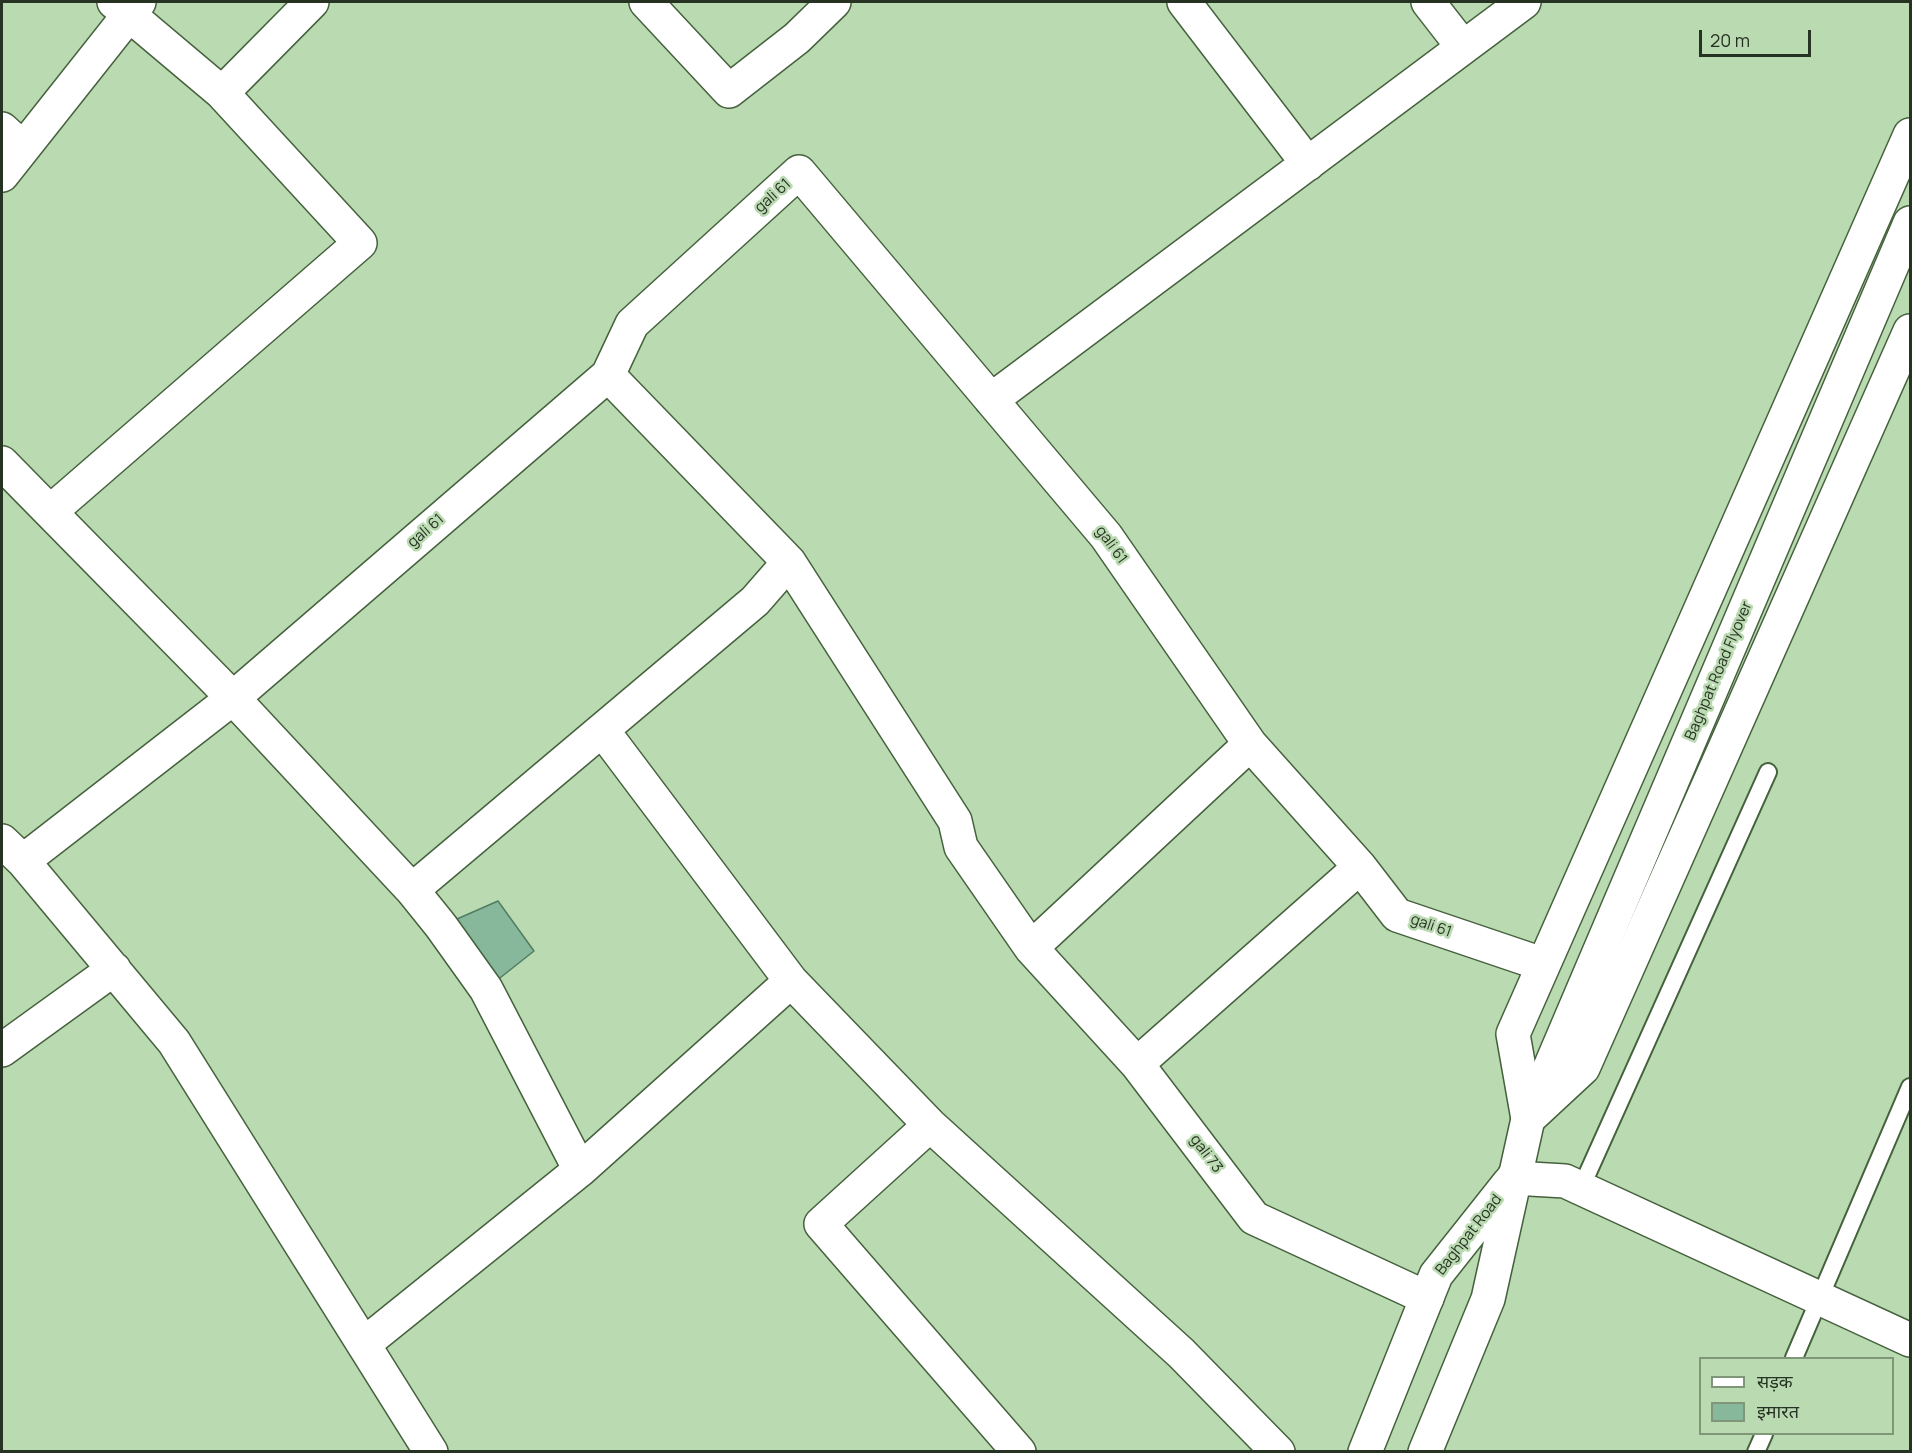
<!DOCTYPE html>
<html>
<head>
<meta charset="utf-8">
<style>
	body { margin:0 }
	#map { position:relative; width:1912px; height:1453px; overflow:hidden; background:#badab1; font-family:Manrope,"Noto Sans Devanagari",sans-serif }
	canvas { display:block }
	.frame { position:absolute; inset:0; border:3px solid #263222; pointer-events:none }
	.legend { position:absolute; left:1699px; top:1357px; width:195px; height:78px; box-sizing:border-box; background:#badab1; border:2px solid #7f9778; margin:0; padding:8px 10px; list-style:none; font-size:18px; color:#263222 }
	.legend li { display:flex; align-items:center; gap:12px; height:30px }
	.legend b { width:30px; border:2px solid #7f9778 }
	.scale { position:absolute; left:1699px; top:30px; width:112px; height:27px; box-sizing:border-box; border:3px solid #263222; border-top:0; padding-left:8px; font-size:18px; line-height:21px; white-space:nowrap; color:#263222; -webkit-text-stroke:4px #badab1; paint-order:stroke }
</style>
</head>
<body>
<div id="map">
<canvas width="1912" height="1453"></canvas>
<div class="frame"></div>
<ul class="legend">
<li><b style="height:8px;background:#fff"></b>सड़क</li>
<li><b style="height:16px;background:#88b89c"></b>इमारत</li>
</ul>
<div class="scale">20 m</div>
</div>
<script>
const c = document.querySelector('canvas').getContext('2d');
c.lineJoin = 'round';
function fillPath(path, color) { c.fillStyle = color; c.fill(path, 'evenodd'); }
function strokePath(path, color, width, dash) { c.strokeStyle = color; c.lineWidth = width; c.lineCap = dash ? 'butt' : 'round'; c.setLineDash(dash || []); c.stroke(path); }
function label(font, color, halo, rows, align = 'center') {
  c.font = font + ' Manrope,sans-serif'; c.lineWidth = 5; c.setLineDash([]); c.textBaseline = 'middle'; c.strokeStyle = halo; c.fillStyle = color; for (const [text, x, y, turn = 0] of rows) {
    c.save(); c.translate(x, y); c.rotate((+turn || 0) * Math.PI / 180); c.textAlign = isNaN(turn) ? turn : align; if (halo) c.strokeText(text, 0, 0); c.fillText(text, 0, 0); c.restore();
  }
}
const building = new Path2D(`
	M498 901 534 951 486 989 441 926Z`);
fillPath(building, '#88b89c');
strokePath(building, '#4f7d63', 1.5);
const service = new Path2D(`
	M1581 1188 1768 772
	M1794 1358 1910 1087
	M1756 1452 1764 1434`);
const minor = new Path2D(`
	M646 2 729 91 797 38 834 2
	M1184 2 1308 164
	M1428 2 1463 47
	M222 93 312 2
	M2 129 23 148
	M2 175 139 2
	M608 375 789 562 955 821 961 847 1031 948 1137 1064 1254 1218 1427 1298
	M991 400 1524 2
	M2 463 233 698 608 375 632 324 799 172 1106 536 1250 744 1360 867 1397 915 1542 964
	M50 512 360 243 222 93 114 2
	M603 731 791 981 930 1125 1181 1353 1278 1452
	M2 841 23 861 174 1042 431 1452
	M23 861 233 698 412 890 441 926 486 989 580 1170
	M412 890 755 601 789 562
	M1031 948 1250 744
	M2 1050 114 969
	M1137 1064 1360 867
	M930 1125 821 1224 1019 1452
	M1513 1178 1565 1181 1910 1340
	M364 1344 580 1170 791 981`);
const tertiary = new Path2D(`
	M1528 1119 1513 1034 1910 135
	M1528 1119 1583 1068 1910 331`);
const primary = new Path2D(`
	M1365 1452 1436 1275 1509 1183
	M1425 1452 1488 1299 1528 1119 1910 223`);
strokePath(service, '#45613d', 20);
strokePath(minor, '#45613d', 36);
strokePath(tertiary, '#45613d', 36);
strokePath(primary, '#45613d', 36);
strokePath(service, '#fff', 16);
strokePath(minor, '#fff', 33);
strokePath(tertiary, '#fff', 33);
strokePath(primary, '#fff', 33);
label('15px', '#263222', '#badab1', [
	["gali 61",773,196,-42],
	["gali 61",426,531,-41],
	["gali 61",1111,545,54],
	["Baghpat Road Flyover",1719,671,-67],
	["gali 61",1431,926,19],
	["gali 73",1206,1154,53],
	["Baghpat Road",1469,1235,-52]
]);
</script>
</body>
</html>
